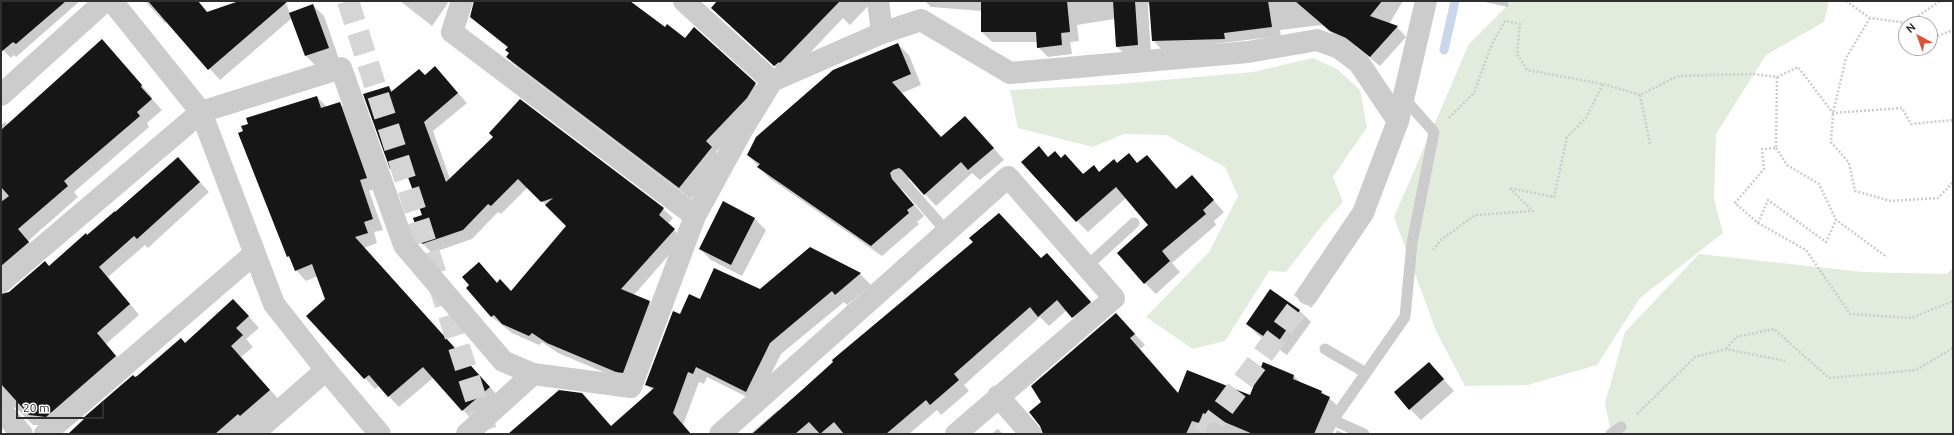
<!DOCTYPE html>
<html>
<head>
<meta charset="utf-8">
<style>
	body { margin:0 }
	#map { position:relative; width:1954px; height:435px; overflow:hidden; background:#fff; font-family:Ubuntu,sans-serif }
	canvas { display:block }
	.frame { position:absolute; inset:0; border:2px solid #2f2f2f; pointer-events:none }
	.north { position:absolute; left:1898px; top:16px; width:40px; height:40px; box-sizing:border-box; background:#fff; border:1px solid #acacac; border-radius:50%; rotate:319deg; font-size:11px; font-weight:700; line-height:16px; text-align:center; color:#2f2f2f }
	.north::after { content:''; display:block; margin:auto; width:14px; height:18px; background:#e15336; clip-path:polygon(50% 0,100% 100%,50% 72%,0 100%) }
	.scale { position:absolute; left:16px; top:401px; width:88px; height:18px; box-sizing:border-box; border:2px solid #2f2f2f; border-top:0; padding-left:5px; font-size:12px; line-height:14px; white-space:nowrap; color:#2f2f2f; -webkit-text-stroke:3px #fff; paint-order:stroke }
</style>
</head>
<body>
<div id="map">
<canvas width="1954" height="435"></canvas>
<div class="frame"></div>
<div class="north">N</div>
<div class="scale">20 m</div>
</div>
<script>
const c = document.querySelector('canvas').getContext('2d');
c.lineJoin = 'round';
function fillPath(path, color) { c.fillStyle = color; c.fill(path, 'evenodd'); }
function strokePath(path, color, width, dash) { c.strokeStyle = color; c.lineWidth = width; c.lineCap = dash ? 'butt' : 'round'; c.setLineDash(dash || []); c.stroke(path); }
fillPath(new Path2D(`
	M1512 1H1829L1824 22 1766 55 1716 134 1714 199 1723 233 1640 298 1597 365 1528 385 1465 386 1436 331 1394 217 1469 44Z
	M1313 58 1337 69 1360 90 1367 127 1333 177 1343 202 1324 223 1286 272 1269 271 1225 341 1193 349 1146 317 1209 252 1238 196 1225 167 1166 135 1124 134 1093 147 1018 128 1010 90 1119 84 1253 72Z
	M1699 254 1863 272 1946 274 1953 268V434H1611L1605 403 1625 332Z`), '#e2ecdd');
fillPath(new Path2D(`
	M1 1H80L16 57 14 55 11 58 1 48Z
	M145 1H198L208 13 242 1H285L290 13 313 5 324 16 339 59 317 67 306 56 292 18 220 80 167 21 165 23Z
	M400 1H446L448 3 432 26Z
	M487 1H629L665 28 686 39 755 84 766 95 758 109 716 152 722 159 691 199 518 68 507 57 510 54 508 48 473 19Z
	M718 1H867L870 4 850 25 843 18 791 73 785 76 712 8Z
	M925 1H1290V2L1291 1H1403L1389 24 1397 27 1406 37 1380 66 1357 47 1341 41 1322 25 1280 30 1281 36 1162 50 1153 40 1150 4 1147 5V55L1127 56 1117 47 1115 19 1077 25 1079 41 1070 42 1072 54 1048 57 1038 47V42H992L982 32V11L931 7Z
	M1480 1H1509L1508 7Z
	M102 41 152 97 151 98 162 110 147 123 149 127 74 192 78 197 28 241 39 253 1 272V125L5 122 8 125Z
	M898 44 909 55 921 85 902 93 942 138 976 128 1004 160 980 180 972 173 936 206 911 179 904 180 901 185 902 191 924 216 917 222 919 224 882 256 769 178 748 155Z
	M425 76 444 77 467 103 433 131 450 179 495 137 663 209 673 218 668 224 683 239 633 296 649 302 659 312 627 382 558 353 542 342 539 345 512 333 492 317 467 288 488 273 498 283 511 292 567 226 528 187 501 214 498 212 472 239 432 253 423 244 414 219 424 215 408 174 400 178 391 168 389 87 393 91Z
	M317 97 327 107 339 103 350 113 377 188 369 191 383 230 374 232 377 243 364 248 500 398 473 421 434 377 399 407 379 386 375 389 307 316 326 300 318 276 306 281 296 270 288 256Z
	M1039 148 1049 158 1061 159 1065 155 1084 175 1100 173 1118 164 1129 154 1138 164 1158 167 1177 189 1192 176 1224 212 1214 221 1216 225 1172 263 1180 272 1156 294 1145 283 1150 225 1126 198 1088 232 1077 221Z
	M178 158 209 192 148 248 145 245 108 277 139 315 106 344 126 367 56 426 33 425 16 408 9 407 1 413V319L49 267 115 213Z
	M724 203 755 219 766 230 742 276 711 260 700 249Z
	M810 248 860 274 871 285 847 305 844 302 781 354 757 402 707 377 704 384 699 382 683 425 691 434H510L611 427 653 391 646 384 680 315 700 301 760 290Z
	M1047 254 1100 312 1083 327 1067 310 1049 326 1040 317 964 385 969 391 941 415 937 410 909 434H750L778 410 779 412 1041 259Z
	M1271 290 1300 311 1311 322 1287 355 1258 335 1247 324Z
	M244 311 259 328 246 339 253 347 241 357 280 401 258 434H69L84 420 83 419 135 378 185 344Z
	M1116 314 1145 345 1140 349 1179 394 1250 396 1264 364 1294 376 1302 384 1321 391 1329 398 1340 408 1330 430 1334 434H1061L1042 402Z
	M1429 363 1454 391 1421 420 1410 409Z
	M998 429 1003 434H991Z
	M1337 430 1345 434H1335Z`), '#0003');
strokePath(new Path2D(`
	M1444 50 1455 1`), '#cad6eb', 9);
fillPath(new Path2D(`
	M1 1H66L16 44 13 42 1 52Z
	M148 1H198L207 12 239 1H288L208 70Z
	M474 1H630L665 27 667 24 685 38 694 27 756 83 747 98 706 141 712 147 679 188 506 57 509 53 505 50 508 47 470 17Z
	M717 1H840L780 63 779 62 774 66 711 8Z
	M981 1H1067L1070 32 1061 33 1062 45 1037 48 1036 32H981Z
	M1113 1H1135L1138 45 1116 47Z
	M1149 1H1268L1272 27 1224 33 1225 39 1152 41Z
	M1295 1H1382L1370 16 1398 26 1370 57 1346 38 1330 31Z
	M313 4 329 48 305 56 289 13Z
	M102 39 142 85 141 87 152 99 137 112 140 116 64 181 68 186 18 229 29 242 1 266V202L9 196 1 187V130Z
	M898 43 911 74 892 82 941 137 965 116 994 148 968 170 961 162 924 195 902 170 899 168 893 170 890 173 892 179 914 205 907 210 909 213 871 246 757 167 760 164 747 155 756 137 833 70Z
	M435 66 458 93 424 122 446 182 493 137 489 133 520 99 664 208 659 215 675 229 621 289 650 301 623 373 616 372 547 343 532 333 529 336 502 324 494 315 491 317 466 288 469 285 462 277 479 262 497 283 500 279 511 291 566 226 545 205 553 198 541 202 518 179 491 206 488 204 463 230 422 244 413 218 422 215 403 164 390 169 363 94 389 86 391 92 419 69 425 75Z
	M317 96 321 108 340 102 367 178 360 180 373 219 364 222 368 233 355 237 490 387 462 411 423 367 388 397 369 375 364 379 306 316 325 299 312 264 295 271 289 256 287 257 238 133 243 131 241 126 248 124 246 118Z
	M1039 146 1048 157 1055 151 1061 158 1065 154 1083 174 1094 165 1099 172 1114 159 1117 163 1129 153 1137 163 1147 155 1176 189 1192 175 1214 200 1203 210 1206 214 1162 251 1170 261 1144 284 1117 253 1148 225 1116 187 1076 222 1021 162Z
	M178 157 200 182 137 239 134 236 99 267 130 304 97 333 116 356 46 417 29 415 1 384V294L9 292 45 261 49 266 86 233 87 235 115 211V212Z
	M723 201 755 218 731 265 699 249Z
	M999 213 1041 258 1047 253 1091 302 1072 318 1057 300 1038 317 1030 307 954 374 959 380 930 405 926 400 886 434H844L834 422 820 434 809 422 795 434H752L802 390 833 362 832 360 973 242 969 238Z
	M810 247 861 273 835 295 832 291 770 343 746 392 696 367 693 374 688 372 673 413 691 434H508L559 390 582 393 611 426 654 388 645 385 673 311 680 314 689 294 700 299 714 268 760 289Z
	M1270 289 1300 310 1276 345 1246 324Z
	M233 299 249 316 236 328 243 335 231 346 270 390 240 416 238 414 215 434H68L84 419H82L133 375 135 377 137 376 181 338 185 343Z
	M1116 313 1135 334 1130 338 1178 393 1187 370 1250 395 1263 362 1294 375 1293 379 1322 391 1321 393 1330 397 1314 434H1253L1203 413 1199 423 1192 421 1186 434H1043L1040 426 1029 412 1041 402 1031 386Z
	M1429 362 1444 379 1409 410 1394 392Z`), '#161616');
strokePath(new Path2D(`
	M348 1 487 434`), '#d5d5d5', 22, [22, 11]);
strokePath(new Path2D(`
	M1204 434 1308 294`), '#d5d5d5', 22, [22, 11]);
strokePath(new Path2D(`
	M1846 1 1870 18 1908 23 1940 1
	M1870 18 1846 58 1833 113 1831 142 1849 163 1855 191 1891 201 1938 198 1953 182
	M1930 39 1953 30
	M1777 77 1776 148 1762 149 1764 169 1735 203 1758 223 1806 250 1850 314 1911 318 1953 301
	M1640 95 1650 144
	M1449 118 1474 93 1492 44 1505 21 1520 24 1517 54 1527 70 1603 84 1640 95 1678 76 1754 74 1777 77 1798 67 1833 113 1902 108 1911 124 1953 120
	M1776 148 1787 165 1819 184 1836 220 1887 257
	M1758 223 1768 200 1826 242 1836 220
	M1433 250 1441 240 1475 215 1533 211 1509 188 1554 197 1567 137 1586 118 1603 84
	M1726 349 1736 337 1774 329 1829 378 1916 370 1953 348
	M1637 414 1695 357 1726 349 1785 361`), '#ccc', 2.5, [2, 2]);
strokePath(new Path2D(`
	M1142 1 1146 61
	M897 175 947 232
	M1086 267 1134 223
	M1325 349 1366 373
	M1333 420 1364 434
	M1210 434 1213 428 1228 434
	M1326 434 1333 420 1405 317 1412 243 1434 132 1403 97
	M1611 434 1621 427`), '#ccc', 11);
strokePath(new Path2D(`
	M462 1 452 32 695 216
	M684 1 772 81
	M878 1 882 33
	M1 95 105 1
	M1 282 201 112 341 68 404 245 503 361 533 374 631 387 695 216 742 130 772 81 882 33 921 20 1010 73 1248 52 1317 40 1339 48 1359 63 1398 121
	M998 396 1031 434
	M1 410 22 434
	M45 434 254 254
	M253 434 326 370
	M467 434 533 374
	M720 434 1008 177 1114 298 956 434`), '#ccc', 22);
strokePath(new Path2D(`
	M112 1 201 112 274 304 326 370 380 434
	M1308 294 1363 213 1398 121 1426 1`), '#ccc', 22);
</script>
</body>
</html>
